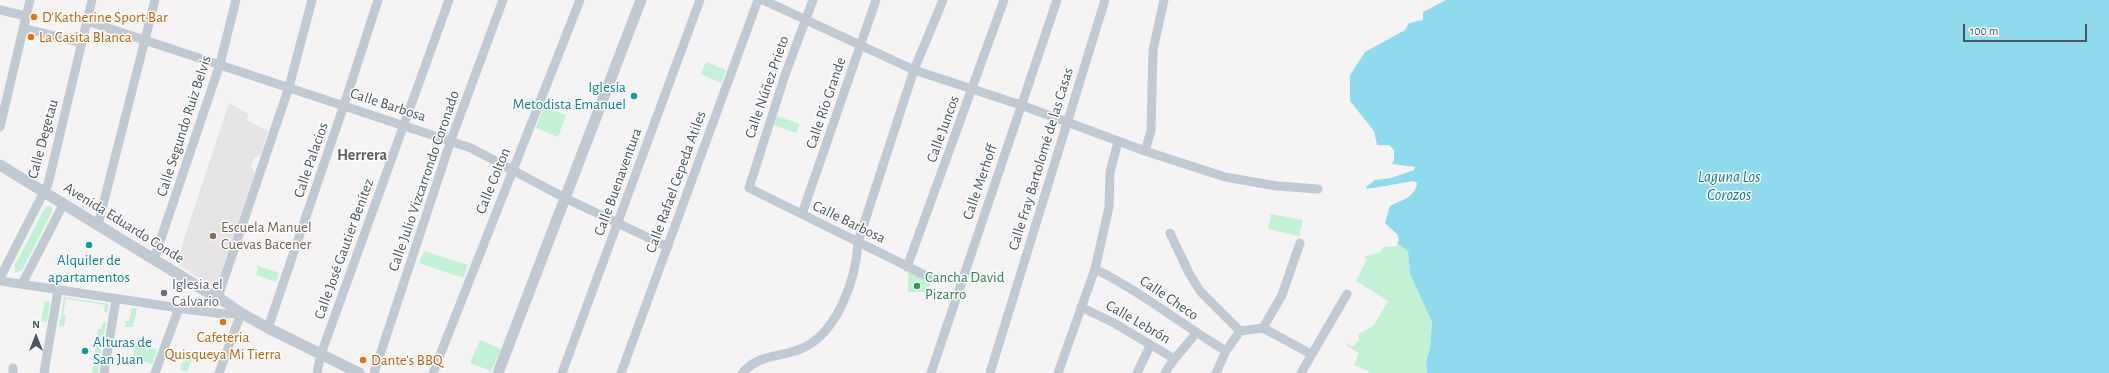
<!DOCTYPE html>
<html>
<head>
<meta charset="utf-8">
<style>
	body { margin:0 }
	#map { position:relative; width:2109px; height:373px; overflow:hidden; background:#f5f3f3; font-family:"Alegreya Sans",sans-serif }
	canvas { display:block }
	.north { position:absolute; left:16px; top:317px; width:40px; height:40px; -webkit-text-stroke:3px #fff; paint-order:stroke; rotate:0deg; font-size:11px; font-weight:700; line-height:16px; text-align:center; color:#4a5661 }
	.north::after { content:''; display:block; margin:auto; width:14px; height:18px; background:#4a5661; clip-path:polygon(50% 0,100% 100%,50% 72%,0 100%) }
	.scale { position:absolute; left:1963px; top:24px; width:124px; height:18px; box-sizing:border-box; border:2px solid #4a5661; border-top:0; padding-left:5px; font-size:12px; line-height:14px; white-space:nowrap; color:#4a5661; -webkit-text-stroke:3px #fff; paint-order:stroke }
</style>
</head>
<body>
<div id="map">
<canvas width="2109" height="373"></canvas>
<div class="north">N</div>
<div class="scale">100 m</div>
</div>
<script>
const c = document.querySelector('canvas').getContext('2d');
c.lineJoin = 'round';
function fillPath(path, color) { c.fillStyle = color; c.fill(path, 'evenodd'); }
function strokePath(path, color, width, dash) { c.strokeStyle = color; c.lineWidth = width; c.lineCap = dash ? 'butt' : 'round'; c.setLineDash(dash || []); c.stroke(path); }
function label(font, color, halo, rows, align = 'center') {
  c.font = font + ' "Alegreya Sans",sans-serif'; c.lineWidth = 3; c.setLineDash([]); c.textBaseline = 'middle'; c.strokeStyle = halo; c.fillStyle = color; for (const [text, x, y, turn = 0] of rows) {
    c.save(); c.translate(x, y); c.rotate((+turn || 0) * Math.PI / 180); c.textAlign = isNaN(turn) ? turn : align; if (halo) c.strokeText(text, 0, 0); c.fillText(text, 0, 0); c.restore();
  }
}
fillPath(new Path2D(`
	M229 103 248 114 247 120 268 131 261 154 254 158 251 167 255 172 217 285 213 287 176 263Z`), '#e6e4e5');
fillPath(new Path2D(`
	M706 62 726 70 721 83 701 74Z
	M544 107 566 115 558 137 536 128Z
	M777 116 800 124 796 133 774 125Z
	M48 206 52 207V212L22 270 15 273V265L45 208Z
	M1271 214 1303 220 1299 236 1268 229Z
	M1398 244 1408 251 1410 274 1432 322 1430 349 1426 362 1427 373H1372L1354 365 1359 353 1347 346 1348 343 1352 347 1359 340 1358 335 1374 325 1388 301 1356 281 1367 259 1363 257 1380 252 1384 247 1396 246Z
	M424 251 468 265 463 278 419 263Z
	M256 265 279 273 276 282 256 275 258 269Z
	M908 271 931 282 927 292H908Z
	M64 297 109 304 107 313 104 312 105 305 66 299 63 314 66 316 64 327 59 326Z
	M45 301 50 302 47 322 41 321Z
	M132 308H137L133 327H125L126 321H129Z
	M103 322H106L98 373H92L98 329H101Z
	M480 340 501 349 491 371 470 363Z
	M136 343 157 350 152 364 133 358Z
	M169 351 192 359 187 372 180 369 184 358 171 354 170 357 167 356Z`), '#c3f1d5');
fillPath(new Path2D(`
	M1446 0H2109V373H1427L1426 362 1430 348 1432 322 1410 274 1408 251 1397 243 1399 240 1398 235 1385 223 1390 206C1401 200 1415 198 1417 183L1414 181 1367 189 1366 187 1375 180 1391 178 1414 170 1415 167 1392 164 1394 160V150L1389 145H1377L1374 131 1350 101V75L1365 52 1405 30 1409 23 1423 20V12Z`), '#90daee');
strokePath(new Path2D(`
	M763 0 914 70 1021 105 1145 151 1225 177 1277 186 1318 189
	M813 0 785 75 749 188 931 278
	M0 10 26 16
	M87 21 471 148 565 198 668 247
	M23 28 82 43
	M0 127 30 0
	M1145 151 1151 131 1153 50 1164 0
	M802 214 876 0
	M98 225 155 0
	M1170 233 1189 273 1200 291 1240 331
	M154 259 220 64 236 0
	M907 267 1004 0
	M1095 269C1142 292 1182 325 1226 351
	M0 278 48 184 92 0
	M0 281 192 310 224 314 241 313 219 373
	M22 284 64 203
	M218 297 289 87 312 0
	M1081 307 1114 323 1173 358
	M268 328 344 105 378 0
	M1263 328 1282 295 1300 243
	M13 373V368
	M44 373 58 290
	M104 373 116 299
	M155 373 179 308
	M317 373 321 354 449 0
	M374 373 451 140 503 0
	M433 373 580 0
	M562 373 700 0
	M621 373 758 0
	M742 373C760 354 776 358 798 350 837 336 856 280 858 242L914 70 943 0
	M931 373 1057 0
	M990 373 1105 0
	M1058 373 1095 269 1109 207 1110 172 1118 142
	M1137 373 1150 346
	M1165 373C1173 358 1186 347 1196 333
	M1216 373 1226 351 1240 331 1263 328 1311 354
	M1301 373 1347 294`), '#c1cad2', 9);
strokePath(new Path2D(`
	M0 165 212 295 218 297 241 313 268 328 359 373
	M498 373 641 0`), '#c1cad2', 11);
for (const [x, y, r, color] of [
	[34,17,4,"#e8710a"],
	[31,37,4,"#e8710a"],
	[634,96,4,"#0f9aa8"],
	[213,236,4,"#8d6e63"],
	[89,245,4,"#0f9aa8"],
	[917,286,4,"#2e9e5b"],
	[164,293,4,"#6b7280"],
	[223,322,4,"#e8710a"],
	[85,351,4,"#0f9aa8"],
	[363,360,4,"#e8710a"]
]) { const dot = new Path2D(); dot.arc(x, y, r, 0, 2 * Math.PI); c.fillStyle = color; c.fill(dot); strokePath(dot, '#fff', 1.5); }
label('15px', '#c56008', '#fff', [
	["D'Katherine Sport Bar",42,17],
	["La Casita Blanca",39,37],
	["Cafeteria",223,337,"center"],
	["Quisqueya Mi Tierra",223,354,"center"],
	["Dante's BBQ",371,360]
], 'left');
label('15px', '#0d838f', '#fff', [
	["Iglesia",626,87],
	["Metodista Emanuel",626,104],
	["Alquiler de",89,260,"center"],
	["apartamentos",89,277,"center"],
	["Alturas de",93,342,"left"],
	["San Juan",93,359,"left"]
], 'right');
label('15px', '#4a5661', '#fff', [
	["Calle Núñez Prieto",767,87,-71],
	["Calle Río Grande",826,103,-71],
	["Calle Barbosa",388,105,18],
	["Calle Segundo Ruiz Belvis",184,126,-72],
	["Calle Juncos",943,129,-70],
	["Calle Degetau",43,139,-75],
	["Calle Fray Bartolomé de las Casas",1041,159,-73],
	["Calle Palacios",311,160,-71],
	["Calle Julio Vizcarrondo Coronado",424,181,-71],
	["Calle Colton",493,181,-68],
	["Calle Buenaventura",618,182,-70],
	["Calle Rafael Cepeda Atiles",676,182,-70],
	["Calle Merhoff",980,182,-71],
	["Calle Barbosa",849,222,26],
	["Avenida Eduardo Conde",124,223,32],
	["Calle José Gautier Benítez",344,249,-70],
	["Calle Checo",1169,298,34],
	["Calle Lebrón",1138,322,30]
]);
label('15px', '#785e54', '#fff', [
	["Escuela Manuel",221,227],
	["Cuevas Bacener",221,244]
], 'left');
label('15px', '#27864d', '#fff', [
	["Cancha David",925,277],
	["Pizarro",925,294]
], 'left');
label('15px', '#5b616d', '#fff', [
	["Iglesia el",172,284],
	["Calvario",172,301]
], 'left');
label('bold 16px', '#5f6368', '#fff', [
	["Herrera",362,155]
]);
label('italic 16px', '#0c7c9b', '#fff', [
	["Laguna Los",1729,177],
	["Corozos",1729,195]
]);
</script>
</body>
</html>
